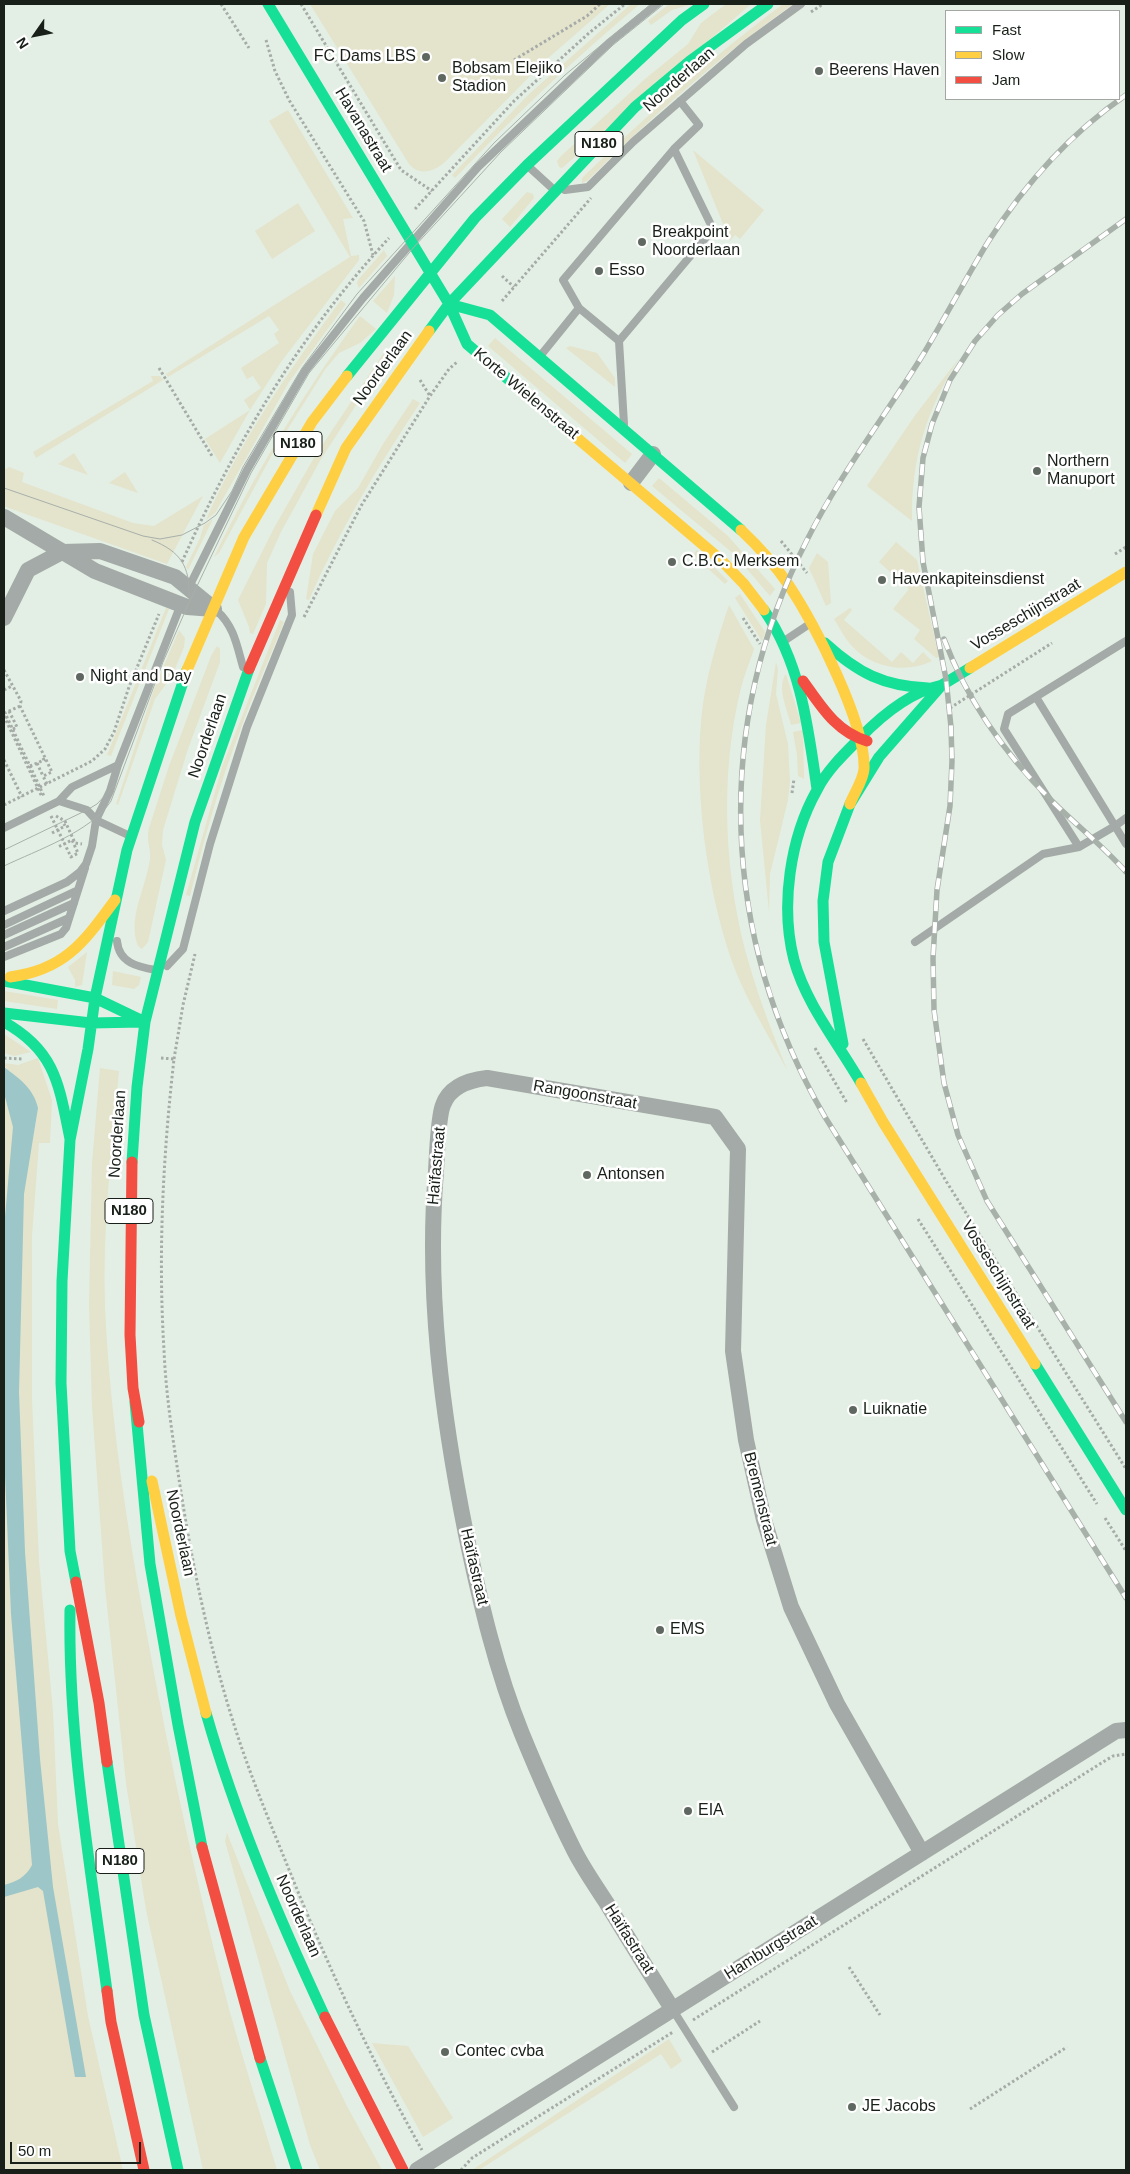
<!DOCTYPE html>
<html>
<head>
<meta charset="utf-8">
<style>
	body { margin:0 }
	#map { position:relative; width:1130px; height:2174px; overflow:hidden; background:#e3efe4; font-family:Arial,sans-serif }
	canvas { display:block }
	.frame { position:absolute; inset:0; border:5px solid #182019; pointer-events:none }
	.legend { position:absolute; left:945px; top:10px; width:175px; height:90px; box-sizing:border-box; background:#fff; border:1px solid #a3a6a3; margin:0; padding:6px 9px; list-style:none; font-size:15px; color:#182019 }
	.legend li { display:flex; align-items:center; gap:10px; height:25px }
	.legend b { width:25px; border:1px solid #a3a6a3 }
	.north { position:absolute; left:10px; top:10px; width:50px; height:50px; -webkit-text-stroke:4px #fff; paint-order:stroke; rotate:237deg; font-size:14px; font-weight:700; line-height:20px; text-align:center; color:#182019 }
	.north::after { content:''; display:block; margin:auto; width:18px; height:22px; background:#182019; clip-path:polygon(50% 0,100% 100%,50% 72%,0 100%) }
	.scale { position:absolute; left:10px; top:2142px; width:131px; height:22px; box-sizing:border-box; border:2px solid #182019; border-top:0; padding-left:6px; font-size:15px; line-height:18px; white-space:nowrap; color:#182019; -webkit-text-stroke:4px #fff; paint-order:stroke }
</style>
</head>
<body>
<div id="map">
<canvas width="1130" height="2174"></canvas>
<div class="frame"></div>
<ul class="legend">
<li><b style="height:6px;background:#16e098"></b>Fast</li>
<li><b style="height:6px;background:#ffcf43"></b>Slow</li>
<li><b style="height:6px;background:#f24e42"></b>Jam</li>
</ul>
<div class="north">N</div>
<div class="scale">50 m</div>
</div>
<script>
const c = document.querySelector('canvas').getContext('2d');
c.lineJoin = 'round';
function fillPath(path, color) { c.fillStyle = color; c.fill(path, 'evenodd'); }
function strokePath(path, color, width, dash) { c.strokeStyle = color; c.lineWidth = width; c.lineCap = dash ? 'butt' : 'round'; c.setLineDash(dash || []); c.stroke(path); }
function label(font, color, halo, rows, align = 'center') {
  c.font = font + ' Arial,sans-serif'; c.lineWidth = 5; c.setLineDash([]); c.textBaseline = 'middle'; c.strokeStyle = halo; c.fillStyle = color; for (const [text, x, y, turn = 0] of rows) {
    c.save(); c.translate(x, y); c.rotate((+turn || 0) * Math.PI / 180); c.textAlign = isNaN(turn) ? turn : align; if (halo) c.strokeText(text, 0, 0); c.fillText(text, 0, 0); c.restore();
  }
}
fillPath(new Path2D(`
	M310 4H610L546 60 446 161C435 171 420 177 409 164Z
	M631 4H640C575 58 514 116 455 178L452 175 528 95Z
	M669 4H692L672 10 651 25 648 21Z
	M726 4H751L562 168 559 167 557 161 560 157 645 79 688 44 701 23Z
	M783 4H793C719 57 651 117 587 181L582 183V178C646 116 712 57 783 4Z
	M288 110 353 218 343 219 351 256 359 255V260L281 362 250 410 220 463 205 439 250 410 244 400 261 388 253 376 247 379 241 368 279 343 274 334 279 330 269 316 168 377 166 374 350 257 269 121Z
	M693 150 764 210 740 239 735 235 730 241Z
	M527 192 533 194 534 198 510 227 502 219Z
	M298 203 315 231 272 259 255 231Z
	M384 250 387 256 359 288 357 283 358 280Z
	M395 276 394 295 387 313 373 301Z
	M341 300 346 304 289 382 215 513 206 520C240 441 290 369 341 300Z
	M360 316 376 329 360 343 339 353 326 368 274 451 219 553 214 557C257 470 303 394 360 316Z
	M495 338 632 454 625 463 488 346Z
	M570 346 597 353 615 378V387L566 348Z
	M387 348 390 353 321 459 281 532 267 563 266 604 253 634 250 633 249 627 238 600 274 528 315 456Z
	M960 357C926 410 911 459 912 521L867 486 916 414Z
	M151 376H160L163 380 36 458 33 452 153 381Z
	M413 399 420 403C378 466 339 531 309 600L306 599 313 554 335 511 358 488 383 444Z
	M74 453 88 475 58 464Z
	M9 467 24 473 22 482 133 523 154 526 203 496 167 564 6 507 4 505V470Z
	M125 472 138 493 109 483Z
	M659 478 728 536 775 589 770 596 735 555 652 486Z
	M213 519 188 570 186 567 200 538 204 525Z
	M896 542 917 560 939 657 936 658 914 639 920 630 893 609 909 589 879 562Z
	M697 550 728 581 725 584 693 555Z
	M817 553 828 562 831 603 826 606 809 568Z
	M740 594 765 632 762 641 735 598Z
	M729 605 754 649C750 662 744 675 741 688 719 775 724 881 750 967 760 1002 774 1036 787 1070 770 1038 750 1006 736 972 707 898 692 783 703 704 708 670 718 637 729 605Z
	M166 608 169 609 111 756 107 755Z
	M850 608 852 610 844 620 892 662 901 652 913 663 923 652 932 661C906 674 871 668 851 645 844 637 839 627 834 619Z
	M280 620 284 622C270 657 254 692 241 728 220 782 204 839 190 896L186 895 222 767Z
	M179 630 185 638 184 647 172 676 155 699 118 805 116 804 154 689Z
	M217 646 220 649V662L188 749 163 830 162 845 166 860 148 942 142 949 138 946C127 918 146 888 150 859 151 849 146 839 149 828L169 766 211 656Z
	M776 662 778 669 776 694 788 744 790 781 788 800 770 874 769 912 760 820 766 725Z
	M786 674 801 723 791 725C788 711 776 687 786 674Z
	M803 730 804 779 798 776 797 755 793 732Z
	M87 952 82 985 75 987V980L68 967Z
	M113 971 141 977 139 985 134 989 112 985Z
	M4 991 58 1000 57 1009 4 1001Z
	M4 1034 31 1052 14 1056 4 1053Z
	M38 1058 52 1100 50 1143H39L32 1236V1399L39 1561 53 1711 58 1824 88 2016 123 2170H4V1078L32 1140C43 1100 34 1092 4 1066V1063L18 1065Z
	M100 1068 119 1071C112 1149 102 1228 105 1307 110 1417 127 1527 147 1635 170 1761 197 1886 229 2009 244 2063 261 2116 277 2170H203L146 1910 126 1783 105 1587 92 1407 89 1305 92 1163Z
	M227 1833 290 1991 348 2108 382 2170H320L310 2145 225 1841Z
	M669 2039 682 2061 671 2069 661 2054 479 2170H472Z
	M372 2043 408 2046 453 2118 423 2137Z`), '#e4e3cc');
fillPath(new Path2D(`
	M4 1067C19 1078 34 1089 38 1108L24 1194 19 1392 25 1552 40 1759 53 1887 86 2077H75L43 1891 38 1887 4 1897V1885C16 1882 26 1877 32 1865L11 1614 4 1452V1228L13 1127 4 1093Z`), '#9cc6c7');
strokePath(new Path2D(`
	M221 4 249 48
	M301 4 401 170 432 191
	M811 12 823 4
	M266 40 275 71 289 100 364 221 373 255
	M514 60 587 16 600 4
	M415 209 514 101 589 33 625 4
	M502 276 514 287
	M502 301 591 198
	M159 368 212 456
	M420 380 430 396
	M781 541 807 573
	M1115 554 1126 547
	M182 562C234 445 301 333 389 238
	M304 617 361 506 430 396 449 369 457 362
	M743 618 760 644
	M4 670 21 701 20 706 52 772 43 776 47 784
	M4 690 12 686
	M20 706 5 713 44 796
	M950 708 1052 643
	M9 711 17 727 11 730
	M4 716 42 797
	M4 760 22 797
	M37 763 43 776
	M30 766 44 760 42 756
	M792 793 794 779
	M4 805 92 761 105 749 114 732 129 687 159 614
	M51 816 71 857 78 853 72 840 58 847
	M56 816 65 821 75 843 82 844
	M52 833 65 826 64 824
	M863 1039 946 1181 1126 1469
	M815 1048 847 1103
	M4 1058 23 1059
	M161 1058 174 1059C163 1156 158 1253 164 1350 166 1398 174 1446 181 1492 194 1575 212 1658 238 1737 255 1788 276 1837 296 1887 333 1977 374 2065 422 2150
	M174 1059 183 1005 195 954
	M918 1219 1097 1504
	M1105 1518 1126 1551
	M849 1967 880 2015
	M693 2020 1103 1762 1113 1756 1126 1754
	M712 2052 760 2021
	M970 2109 1067 2047
	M461 2170 472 2158 673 2032`), '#a6aba8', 3, [2.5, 2.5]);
strokePath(new Path2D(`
	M674 149 699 125 680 101
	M529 167 552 188
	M565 190 588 187 633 142 746 44 801 4
	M619 341 579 308 563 280 674 149 713 229 619 341 624 424
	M541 355 579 308
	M188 589 247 470 305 371 363 298 478 167 610 42 657 4
	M217 611C234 626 237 646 243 667
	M784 641 808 625
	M1126 641 1008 714 1004 729 1079 847 1115 826 1126 844
	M1036 697 1115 826 1126 818
	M59 801 87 810 96 820 128 835
	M4 828 59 801 72 787 118 765
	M4 911 67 882 80 872 86 864 92 846 96 820 110 791 118 765 181 604
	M4 925 78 890
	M4 935 74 903
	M117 941C119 963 138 967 156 970
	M915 942 1043 854 1079 847
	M4 947 69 918
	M4 957 61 934 66 928 85 868
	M167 966 183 949 210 844 247 727 292 615 290 592
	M673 2010 734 2107`), '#a4aaa7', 8);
strokePath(new Path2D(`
	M631 483 653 454
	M4 517 95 571 187 607 214 609
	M4 618 28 570 62 552 100 551 175 577 214 609
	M673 2010C650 1974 628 1938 606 1902 595 1885 583 1868 574 1850 555 1812 538 1773 522 1734 496 1670 480 1601 466 1534 442 1415 426 1292 436 1171 437 1156 438 1117 443 1105 450 1086 469 1080 487 1078L715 1117 738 1149 733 1351 746 1440 764 1520 791 1607 837 1704 922 1853
	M417 2170 1116 1731 1126 1730`), '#a4aaa7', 16);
strokePath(new Path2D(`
	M268 4 449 304 467 344 570 432
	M449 304 490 315 741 530
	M429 331 449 304 635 107 690 61 768 4
	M347 376 475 218 527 165 682 20 704 4
	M764 610C801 664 808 726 817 789
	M825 643C858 673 883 686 928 688
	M4 981 95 998 145 1022
	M4 1013 91 1023 142 1022
	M4 1022C56 1051 59 1085 70 1139
	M843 1044 824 942 823 901 828 862 850 804 879 757 942 685 970 668
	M861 1083C838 1043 806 1004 794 960 780 906 790 838 817 790 827 770 845 753 860 738 882 715 911 692 942 685
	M70 1140 88 1049 95 998 127 850 187 670
	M70 1140 62 1281 61 1383 70 1551 76 1582
	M132 1162 137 1087 145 1022 195 822 249 669
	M1035 1364 1126 1510
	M135 1402 150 1564 178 1725 202 1847
	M70 1610C68 1737 90 1865 107 1991
	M206 1713C236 1818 279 1918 325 2017
	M107 1762 144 2015 178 2170
	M260 2058 297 2170`), '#16e098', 11);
strokePath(new Path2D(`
	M570 432 721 560 744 584 764 610
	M316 515 346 448 429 331
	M741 530C758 546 775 565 788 584 814 623 866 723 864 769 863 781 854 793 850 804
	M970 668 1126 572
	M187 670 244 537 312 422 347 376
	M10 977C65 970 84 942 115 900
	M861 1083 883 1122 1035 1364
	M152 1481 181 1616 206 1713`), '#ffcf43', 11);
strokePath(new Path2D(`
	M249 669 316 515
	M803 681C821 706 836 732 867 741
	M132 1162 130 1335 133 1388 139 1422
	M76 1582 99 1703 107 1762
	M202 1847 260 2058
	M107 1991 111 2022 144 2170
	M325 2017 403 2170`), '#f24e42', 11);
strokePath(new Path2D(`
	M4 488 143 536 160 539 182 535 205 523 216 515 232 491 243 467 302 368 357 294 494 143 565 75 651 4
	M152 540C181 552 190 566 189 597
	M4 850 87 810 97 804 114 786
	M4 866C37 850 91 832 111 801L163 662 187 607 251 473 309 373 414 247 501 152 613 45 664 4`), '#a8b0aa', 1);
const rail = new Path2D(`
	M1126 95C1071 133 1024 185 988 242 966 278 946 316 924 353 886 415 840 474 807 540 712 726 720 936 825 1117L1126 1598
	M1126 219 1022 294 998 315 975 341 950 380 932 424 923 458 919 507 923 562 946 679 951 727 952 761 950 806 937 890 933 958 934 1010 944 1083 958 1135 987 1201 1126 1422
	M944 639C967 700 1005 754 1051 800 1076 825 1103 846 1126 872`);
strokePath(rail, '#a8b0aa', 5.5);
strokePath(rail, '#fff', 4, [11]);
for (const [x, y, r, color] of [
	[426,57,5,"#5f6860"],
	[819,71,5,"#5f6860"],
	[442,78,5,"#5f6860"],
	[642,242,5,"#5f6860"],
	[599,271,5,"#5f6860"],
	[1037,471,5,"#5f6860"],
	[672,562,5,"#5f6860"],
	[882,580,5,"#5f6860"],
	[80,677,5,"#5f6860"],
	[587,1175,5,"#5f6860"],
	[853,1410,5,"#5f6860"],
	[660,1630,5,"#5f6860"],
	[688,1811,5,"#5f6860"],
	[445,2052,5,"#5f6860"],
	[852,2107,5,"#5f6860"]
]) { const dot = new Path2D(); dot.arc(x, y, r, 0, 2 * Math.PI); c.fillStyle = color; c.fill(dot); strokePath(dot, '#fff', 2); }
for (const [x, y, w] of [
	[599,144,48],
	[298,444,48],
	[129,1211,48],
	[120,1861,48]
]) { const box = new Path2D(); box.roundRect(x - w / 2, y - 12.5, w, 25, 4); c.fillStyle = '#fff'; c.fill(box); strokePath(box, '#182019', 1); }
label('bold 15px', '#182019', null, [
	["N180",599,144],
	["N180",298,444],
	["N180",129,1211],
	["N180",120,1861]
]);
label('16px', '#182019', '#fff', [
	["FC Dams LBS",416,57,"right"],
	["Bobsam Elejiko",452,69],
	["Stadion",452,87],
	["Beerens Haven",829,71],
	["Breakpoint",652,233],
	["Noorderlaan",652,251],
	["Esso",609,271],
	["Northern",1047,462],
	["Manuport",1047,480],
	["C.B.C. Merksem",682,562],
	["Havenkapiteinsdienst",892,580],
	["Night and Day",90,677],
	["Antonsen",597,1175],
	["Luiknatie",863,1410],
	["EMS",670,1630],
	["EIA",698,1811],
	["Contec cvba",455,2052],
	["JE Jacobs",862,2107]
], 'left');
label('16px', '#182019', '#fff', [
	["Noorderlaan",679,80,-41],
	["Havanastraat",363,130,59],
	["Noorderlaan",383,368,-54],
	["Korte Wielenstraat",526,394,40],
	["Vosseschijnstraat",1026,615,-31],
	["Noorderlaan",208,736,-71],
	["Rangoonstraat",585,1095,10],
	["Noorderlaan",118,1134,-86],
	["Haïfastraat",437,1166,-85],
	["Vosseschijnstraat",998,1275,58],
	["Bremenstraat",760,1499,76],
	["Noorderlaan",180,1533,78],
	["Haïfastraat",474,1567,77],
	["Noorderlaan",298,1916,66],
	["Haïfastraat",629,1939,58],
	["Hamburgstraat",771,1948,-32]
]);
</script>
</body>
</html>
